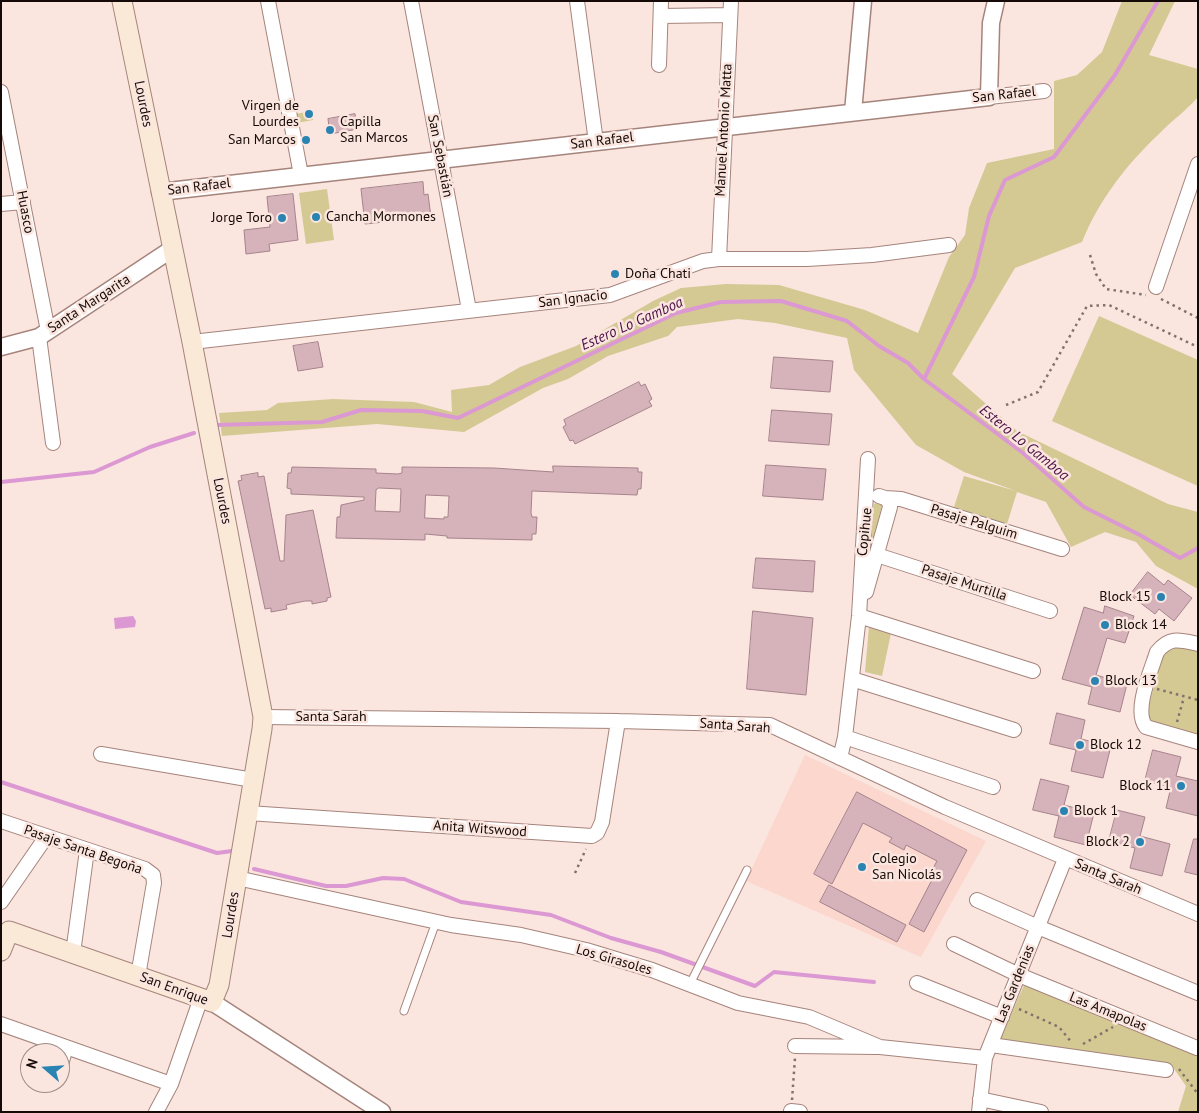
<!DOCTYPE html>
<html>
<head>
<meta charset="utf-8">
<style>
	body { margin:0 }
	#map { position:relative; width:1199px; height:1113px; overflow:hidden; background:#fbe5df; font-family:"PT Sans",sans-serif }
	canvas { display:block }
	.frame { position:absolute; inset:0; border:2px solid #150a07; pointer-events:none }
	.north { position:absolute; left:20px; top:1043px; width:50px; height:50px; box-sizing:border-box; background:#fbe5df; border:1px solid #9f8d89; border-radius:50%; rotate:289deg; font-size:14px; font-weight:700; line-height:20px; text-align:center; color:#150a07 }
	.north::after { content:''; display:block; margin:auto; width:18px; height:22px; background:#2a84b2; clip-path:polygon(50% 0,100% 100%,50% 72%,0 100%) }
</style>
</head>
<body>
<div id="map">
<canvas width="1199" height="1113"></canvas>
<div class="frame"></div>
<div class="north">N</div>
</div>
<script>
const c = document.querySelector('canvas').getContext('2d');
c.lineJoin = 'round';
function fillPath(path, color) { c.fillStyle = color; c.fill(path, 'evenodd'); }
function strokePath(path, color, width, dash) { c.strokeStyle = color; c.lineWidth = width; c.lineCap = dash ? 'butt' : 'round'; c.setLineDash(dash || []); c.stroke(path); }
function label(font, color, halo, rows, align = 'center') {
  c.font = font + ' "PT Sans",sans-serif'; c.lineWidth = 5; c.setLineDash([]); c.textBaseline = 'middle'; c.strokeStyle = halo; c.fillStyle = color; for (const [text, x, y, turn = 0] of rows) {
    c.save(); c.translate(x, y); c.rotate((+turn || 0) * Math.PI / 180); c.textAlign = isNaN(turn) ? turn : align; if (halo) c.strokeText(text, 0, 0); c.fillText(text, 0, 0); c.restore();
  }
}
fillPath(new Path2D(`
	M805 755 986 841 921 957 746 881Z`), '#fbd7ce');
fillPath(new Path2D(`
	M1122 1H1175L1149 55 1198 69V97C1186 111 1171 121 1159 134 1126 165 1099 200 1082 242L1015 268 952 374 1017 431 1168 504 1198 512V589L1156 566 1136 542 1105 532 1071 547 1046 502 1017 492 1007 524 954 507 964 476 1016 491 964 472 916 445 854 370 847 338 775 323 738 319 677 327 668 336 608 356 568 379 543 388 464 432 377 424 222 436 219 413 267 410 278 403 333 399 414 402 452 412 451 390 489 385 520 367 576 346 653 301 681 288 726 284 779 285 865 310 918 333 949 257 965 235 969 208 987 163 1054 149V81L1077 75 1102 52Z
	M311 111 313 120 297 123 296 114Z
	M327 189 334 240 306 244 299 193Z
	M1099 316 1198 360V486L1052 421Z
	M878 502 882 505 873 543H871L874 504Z
	M869 626 891 633 882 676 865 672Z
	M1178 645 1198 651V737L1151 725 1146 715 1164 650Z
	M1025 983 1198 1053V1112H1178L1186 1086 1172 1066 999 1041Z`), '#d4c993');
fillPath(new Path2D(`
	M133 616 136 621 135 627 115 629 114 618Z`), '#db98d3');
strokePath(new Path2D(`
	M924 379 974 277 989 216 1005 180 1054 157 1115 75 1158 1
	M216 425 322 422 361 410 422 411 458 418 676 313 721 302 781 301 847 321 879 346 908 363 924 379 1023 453 1084 507 1138 534 1180 558 1198 548
	M1 482 94 472 150 447 194 433
	M1 782 217 853 232 851
	M254 869 326 886H346L383 878 404 879 461 902 551 915 611 938 661 952 755 986 774 972 874 982`), '#db98d3', 4);
const building = new Path2D(`
	M355 114 358 129 330 134 328 119Z
	M423 182 424 195 428 194 431 217 365 224 361 189Z
	M293 194 298 240 269 244 270 251 246 254 244 230 270 227 267 197Z
	M318 342 323 367 298 371 293 346Z
	M774 357 833 361 830 392 771 388Z
	M639 382 641 386 645 384 652 399 649 401 652 406 575 444 573 440 570 441 563 427 566 425 564 420Z
	M772 410 832 414 829 445 769 441Z
	M766 465 826 469 823 500 763 496Z
	M553 466 638 468V472H642L641 489H638L637 495 532 491 531 513 532 517H537L536 534H532V540L447 538V536L425 534V540L336 538 337 517H340L341 505 364 500V497L291 494V489L287 488 288 473H291L292 467 376 469V473L398 474 402 473V467L494 468 553 472ZM379 488 401 489 400 512 375 511 376 490ZM426 495 449 496 448 517H444V519L425 518Z
	M258 473V477L264 476 280 561H284L286 515 313 510 331 597 327 598V601L312 604V601H305L286 605 287 609 271 612V608L265 609 238 481 242 480 241 476Z
	M756 558 815 561 813 592 753 588Z
	M1148 572 1164 585 1168 580 1192 598 1174 621 1159 609 1155 614 1130 595Z
	M1105 606 1134 616 1125 643 1107 638 1096 675 1127 684 1120 712 1088 704 1092 687 1062 679 1084 607 1103 613Z
	M753 611 813 618 806 695 747 689Z
	M1057 713 1085 720 1081 739 1111 746 1103 778 1071 771 1076 750 1050 744Z
	M1153 750 1181 757 1176 776 1198 781V816L1166 808 1171 787 1145 781Z
	M1041 779 1069 786 1064 805 1094 813 1086 845 1054 837 1059 816 1033 810Z
	M857 792 967 850 924 932 909 924 935 874 931 872 937 861 906 845 904 850 889 842 892 838 863 823 832 884 814 874Z
	M1117 810 1145 817 1140 836 1170 844 1162 876 1130 868 1135 848 1109 841Z
	M1194 839H1198V875L1185 872Z
	M829 885 906 925 897 942 820 902Z`);
fillPath(building, '#d6b3bb');
strokePath(building, '#a5838b', 1);
const service = new Path2D(`
	M690 984 747 870
	M404 1011 436 922`);
const minor = new Path2D(`
	M268 1 301 175
	M411 1 469 310
	M577 1 596 142
	M661 16 730 15
	M659 65 661 1
	M1 92 48 331
	M989 97 1044 91
	M1 204 23 202
	M719 259 731 1
	M1156 287 1198 164
	M39 337 53 443
	M192 342 610 295 703 261 719 259H807L872 255 949 245
	M885 498 901 499 1062 549
	M877 555 1050 611
	M866 592 890 507V503L885 498 879 496
	M859 616 1033 671
	M1198 644C1180 640 1170 636 1157 652 1151 671 1133 711 1146 727L1198 742
	M852 679 1014 730
	M263 717 618 721 770 725 945 807 1198 914
	M845 737 993 787
	M101 754 253 780
	M840 758 845 737 859 616 868 459
	M248 813 592 836 597 833 602 822 618 721
	M1 821 145 869 153 875 154 883 138 976
	M237 878 451 925 521 935 586 950 652 970 738 1003 809 1017 880 1047 985 1058
	M977 900 1038 927 1198 993
	M1 902 46 837
	M954 944 1019 975 1197 1048
	M73 953 87 850
	M917 983 1002 1017
	M1 1024 171 1084
	M991 1045 1166 1070
	M795 1046 877 1047
	M60 1068 66 1047
	M980 1099 1041 1112
	M791 1111 800 1112
	M156 1112 171 1084 201 998
	M979 1112 985 1058 1065 859`);
const tertiary = new Path2D(`
	M853 112 863 1
	M160 192 989 97 991 23 996 1
	M1 347 39 337 172 249
	M212 1002 382 1112`);
const secondary = new Path2D(`
	M1 951 9 931 212 1002 219 985 262 729 263 717 192 342 122 1`);
strokePath(service, '#a5847c', 9);
strokePath(minor, '#a5847c', 16);
strokePath(tertiary, '#a5847c', 19);
strokePath(secondary, '#a5847c', 21);
strokePath(new Path2D(`
	M1090 255 1096 274 1106 289 1146 295
	M1161 299 1198 318
	M1006 405 1038 392 1087 306 1109 305 1198 347
	M1157 689 1198 700
	M1177 722 1184 697
	M575 873 586 849
	M1019 1009 1059 1027 1072 1043
	M1083 1044 1113 1027
	M1179 1069 1198 1094
	M792 1100 795 1058`), '#82726e', 2.5, [2.5, 4]);
strokePath(service, '#fff', 7);
strokePath(minor, '#fff', 14);
strokePath(tertiary, '#fff', 16);
strokePath(secondary, '#fbe9d7', 19);
for (const [x, y, r, color] of [
	[309,114,5,"#2a84b2"],
	[330,130,5,"#2a84b2"],
	[306,140,5,"#2a84b2"],
	[316,217,5,"#2a84b2"],
	[282,218,5,"#2a84b2"],
	[615,274,5,"#2a84b2"],
	[1161,597,5,"#2a84b2"],
	[1105,625,5,"#2a84b2"],
	[1095,681,5,"#2a84b2"],
	[1080,745,5,"#2a84b2"],
	[1181,786,5,"#2a84b2"],
	[1064,811,5,"#2a84b2"],
	[1140,842,5,"#2a84b2"],
	[862,867,5,"#2a84b2"]
]) { const dot = new Path2D(); dot.arc(x, y, r, 0, 2 * Math.PI); c.fillStyle = color; c.fill(dot); strokePath(dot, '#fbe5df', 2); }
label('14px', '#150a07', '#fbe5df', [
	["San Rafael",1004,95,-6],
	["Lourdes",143,104,79],
	["Manuel Antonio Matta",724,130,-87],
	["San Rafael",602,141,-7],
	["San Sebastián",440,156,79],
	["San Rafael",199,187,-7],
	["Huasco",25,212,79],
	["San Ignacio",573,299,-7],
	["Santa Margarita",89,304,-33],
	["Lourdes",222,501,79],
	["Pasaje Palguim",974,522,17],
	["Copihue",865,532,-84],
	["Pasaje Murtilla",964,583,18],
	["Santa Sarah",331,717],
	["Santa Sarah",735,726,4],
	["Anita Witswood",480,829,4],
	["Pasaje Santa Begoña",83,850,19],
	["Santa Sarah",1108,877,23],
	["Lourdes",231,915,-81],
	["Los Girasoles",614,960,16],
	["Las Gardenias",1015,984,-68],
	["San Enrique",174,989,20],
	["Las Amapolas",1108,1012,22]
]);
label('14px', '#150a07', '#fbe5df', [
	["Virgen de",299,106,"right"],
	["Lourdes",299,122,"right"],
	["Capilla",340,122],
	["San Marcos",340,138],
	["San Marcos",296,140,"right"],
	["Cancha Mormones",326,217],
	["Jorge Toro",272,218,"right"],
	["Doña Chati",625,274],
	["Block 15",1151,597,"right"],
	["Block 14",1115,625],
	["Block 13",1105,681],
	["Block 12",1090,745],
	["Block 11",1171,786,"right"],
	["Block 1",1074,811],
	["Block 2",1130,842,"right"],
	["Colegio",872,859],
	["San Nicolás",872,875]
], 'left');
label('italic 15px', '#4b1047', '#fbe5df', [
	["Estero Lo Gamboa",632,324,-24],
	["Estero Lo Gamboa",1024,443,39]
]);
</script>
</body>
</html>
